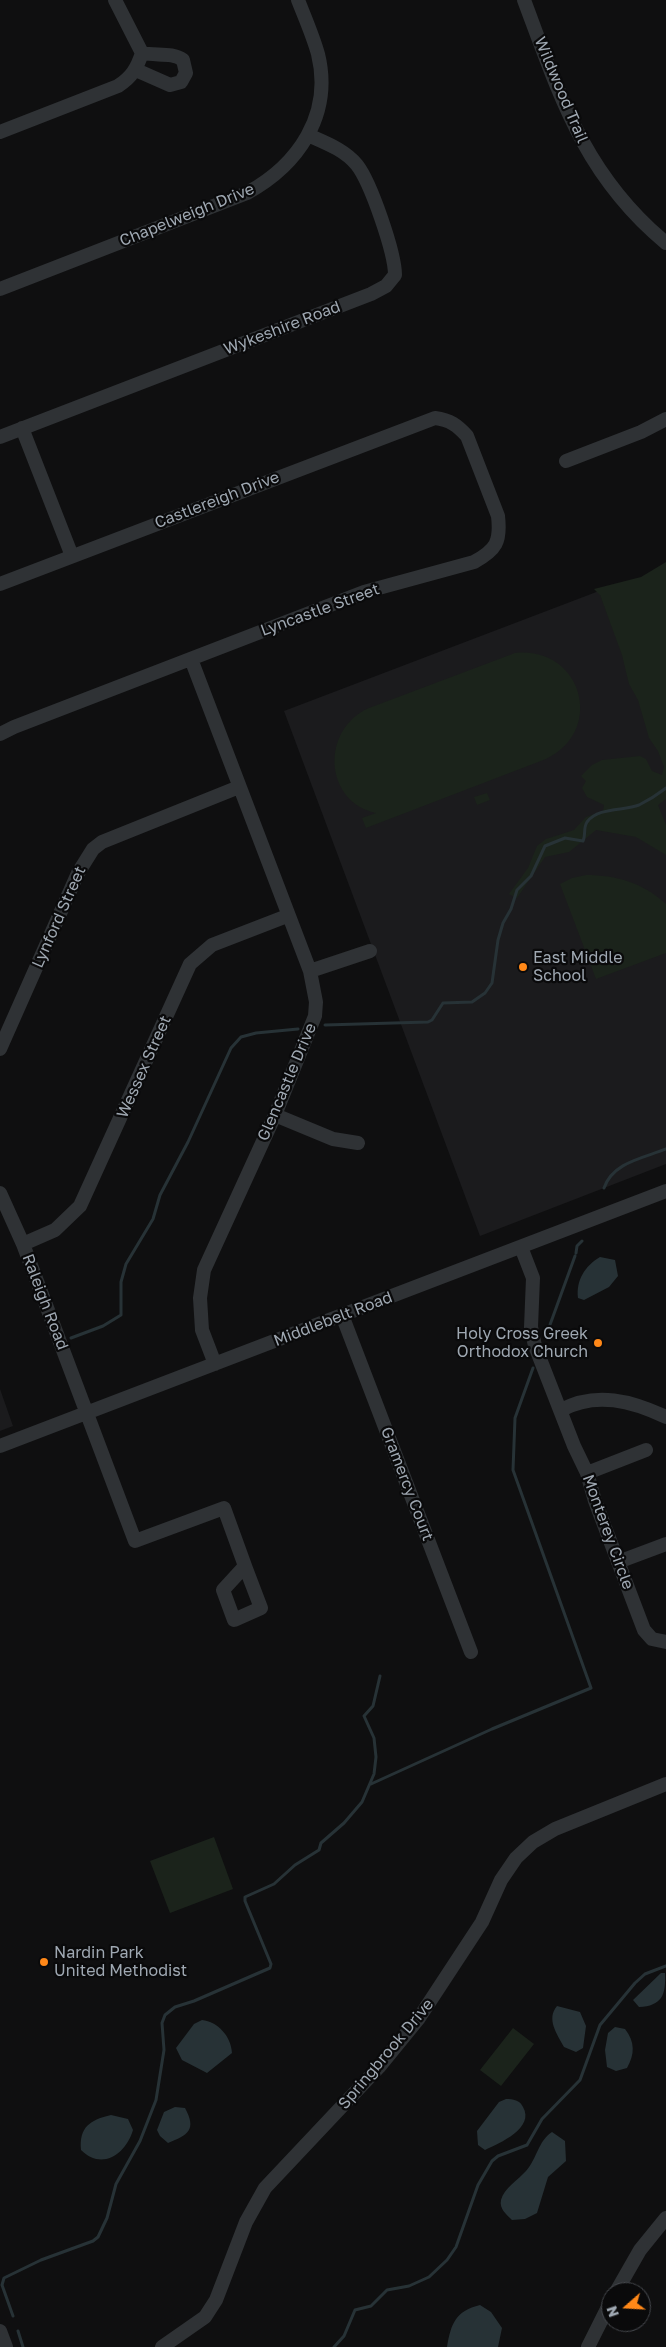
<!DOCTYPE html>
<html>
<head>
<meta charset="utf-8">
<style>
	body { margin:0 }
	#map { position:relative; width:666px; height:2347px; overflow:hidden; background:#0f0f10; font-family:"Golos Text",sans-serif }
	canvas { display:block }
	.north { position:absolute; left:601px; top:2282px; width:50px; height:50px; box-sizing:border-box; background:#0a0a0b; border:1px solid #46494e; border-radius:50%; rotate:251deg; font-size:14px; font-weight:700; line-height:20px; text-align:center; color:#9fa8b2 }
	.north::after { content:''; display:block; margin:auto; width:18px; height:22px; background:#ff8818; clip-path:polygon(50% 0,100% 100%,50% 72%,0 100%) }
</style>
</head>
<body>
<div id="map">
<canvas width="666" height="2347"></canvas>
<div class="north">N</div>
</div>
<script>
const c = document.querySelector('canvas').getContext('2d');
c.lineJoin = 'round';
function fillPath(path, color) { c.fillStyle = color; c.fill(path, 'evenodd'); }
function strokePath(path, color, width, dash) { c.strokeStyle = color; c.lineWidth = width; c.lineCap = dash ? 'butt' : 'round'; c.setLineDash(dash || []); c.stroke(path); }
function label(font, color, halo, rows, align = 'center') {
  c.font = font + ' "Golos Text",sans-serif'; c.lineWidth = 4.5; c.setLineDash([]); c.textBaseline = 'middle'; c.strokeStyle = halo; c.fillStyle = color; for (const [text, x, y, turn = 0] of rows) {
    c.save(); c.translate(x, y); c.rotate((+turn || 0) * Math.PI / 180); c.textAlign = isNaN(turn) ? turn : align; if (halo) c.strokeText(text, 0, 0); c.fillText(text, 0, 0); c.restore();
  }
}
fillPath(new Path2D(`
	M599 591 666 769V1164L480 1236 284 711Z
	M0 1389 13 1426 0 1431Z`), '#1b1b1d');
fillPath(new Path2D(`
	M666 562V799L658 805 666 825V855L636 837 596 830 569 852 545 857 517 898 509 894 528 868 537 846 546 839 574 830 586 817 603 811 604 805 587 797 582 788 586 781 581 776 592 765 602 760 640 756 646 759 652 771 662 775 664 767 658 751 649 738 638 700 629 684 622 655 600 595 594 589 641 577Z
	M515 653C582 646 606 731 546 759L366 828 362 818 376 813C323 801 321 729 369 708Z
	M487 793 490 800 477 805 474 797Z
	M586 875C617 875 643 883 666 904V953L596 979 560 884 572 878Z
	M214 1837 233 1889 170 1913 150 1861Z
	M513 2028 534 2044 501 2086 480 2070Z`), '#1b231b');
fillPath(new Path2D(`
	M600 1257 615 1260 618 1276 609 1287 584 1300 578 1298C576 1280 585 1266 600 1257Z
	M661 1973H665C666 1995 662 2006 639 2007L633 2000Z
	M557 2006 580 2012 586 2026 583 2048 576 2052 564 2047C557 2034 546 2019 557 2006Z
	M202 2020C218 2022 231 2036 232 2053L207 2073 182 2060 176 2048 194 2024Z
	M615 2027 625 2029C635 2042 635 2054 627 2068L616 2071 607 2067 605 2050 608 2033Z
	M506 2099C513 2099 520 2100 523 2107 535 2128 500 2143 485 2150L478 2145 477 2131 499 2102Z
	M175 2107 185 2108C197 2130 188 2135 168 2143L160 2136 157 2130 164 2112Z
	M111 2115 128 2119 133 2130C126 2154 102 2171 81 2150 79 2127 90 2120 111 2115Z
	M552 2132 565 2141 566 2161 548 2177 537 2213 525 2219 512 2220C507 2215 499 2209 501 2200 504 2188 518 2180 526 2171 537 2159 538 2141 552 2132Z
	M480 2305 491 2312 502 2328 498 2347H447C451 2323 456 2311 480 2305Z`), '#273236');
strokePath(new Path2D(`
	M325 1025 428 1022 432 1020 443 1003 472 1002 485 993 492 983 498 940 503 923 511 909 517 890 531 876 545 846 565 838 583 841C586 835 583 828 587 822 598 807 624 811 639 805 649 800 657 795 666 788
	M604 1188C613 1162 644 1158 666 1149
	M576 1253 577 1246 582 1241
	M547 1333 575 1256
	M71 1338 103 1326 121 1315V1282L126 1264 153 1219 160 1195 188 1142 231 1048 241 1037 256 1033 298 1029
	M371 1784 492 1729 591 1688 513 1470 515 1418 533 1368
	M13 2316 2 2285 4 2278 41 2260 93 2241 98 2237 107 2218 116 2184 140 2141 156 2100 164 2050 162 2023 165 2015 175 2007 194 2001 270 1968 271 1964 245 1901V1897L274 1884 295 1865 319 1850 321 1843 344 1823 362 1802 374 1774 376 1757 374 1738 364 1716 373 1706 380 1676
	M18 2331 23 2347
	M334 2347 344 2336 355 2310 371 2306 387 2290 409 2286 429 2277 447 2260 456 2247 478 2185 492 2161 498 2156 527 2145 542 2119 580 2080 600 2025 635 1983 645 1974 666 1966`), '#273236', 3);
strokePath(new Path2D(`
	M524 0C560 96 584 175 666 243
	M136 70 170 85 181 82 186 73 183 60C172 52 157 56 142 53
	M0 132 118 86C132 77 137 68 142 53L115 0
	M0 289 247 193C298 165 333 115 318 54 313 36 305 18 298 0
	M22 428 72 556
	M0 437 371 294 386 286 395 275C395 253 371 183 357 165 345 150 326 143 308 135
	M566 461 641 432 666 419
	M0 584 435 418C450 420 457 425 467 436L498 516C501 542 496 550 474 562L364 592 14 727 0 734
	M191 659 310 971 316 1002 315 1016 275 1115 204 1270 200 1298 202 1330 215 1364
	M310 971 370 951
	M0 1049 78 873 93 849 102 842 239 787
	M275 1115 333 1139 358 1143
	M0 1193 23 1244 135 1541 224 1508 245 1566 223 1590 234 1620 261 1608 245 1566
	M23 1244 55 1230 80 1206 190 964 212 945 287 916
	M521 1247 533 1278 531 1327 535 1346 574 1446 587 1473 595 1501 644 1630 652 1639 666 1642
	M342 1315 471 1652
	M561 1410C596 1391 632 1401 666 1417
	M0 1446 666 1191
	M587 1473 646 1450
	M618 1562 666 1544
	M616 2292 640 2250 666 2218
	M0 2331 6 2347
	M162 2347 205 2317 216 2300 246 2222 265 2188 379 2067 419 2018 482 1922 501 1880 516 1858 533 1842 555 1829 666 1784
	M588 2347 611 2301`), '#2f3235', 14);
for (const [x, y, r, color] of [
	[523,967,5,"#ff8818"],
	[598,1343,5,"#ff8818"],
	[44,1962,5,"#ff8818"]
]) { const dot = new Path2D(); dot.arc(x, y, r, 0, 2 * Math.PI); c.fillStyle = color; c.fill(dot); strokePath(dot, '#0a0a0b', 2); }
label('16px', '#9fa8b2', '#0a0a0b', [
	["Wildwood Trail",561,90,67],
	["Chapelweigh Drive",187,215,-22],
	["Wykeshire Road",282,328,-21],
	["Castlereigh Drive",217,500,-21],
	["Lyncastle Street",320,610,-20],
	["Lynford Street",59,917,-66],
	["Wessex Street",144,1067,-66],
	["Glencastle Drive",287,1082,-67],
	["Raleigh Road",45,1302,69],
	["Middlebelt Road",333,1319,-21],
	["Gramercy Court",407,1484,69],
	["Monterey Circle",608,1532,70],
	["Springbrook Drive",386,2054,-50]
]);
label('16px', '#9fa8b2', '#0a0a0b', [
	["East Middle",533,958],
	["School",533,976],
	["Holy Cross Greek",588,1334,"right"],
	["Orthodox Church",588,1352,"right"],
	["Nardin Park",54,1953],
	["United Methodist",54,1971]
], 'left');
</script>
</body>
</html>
